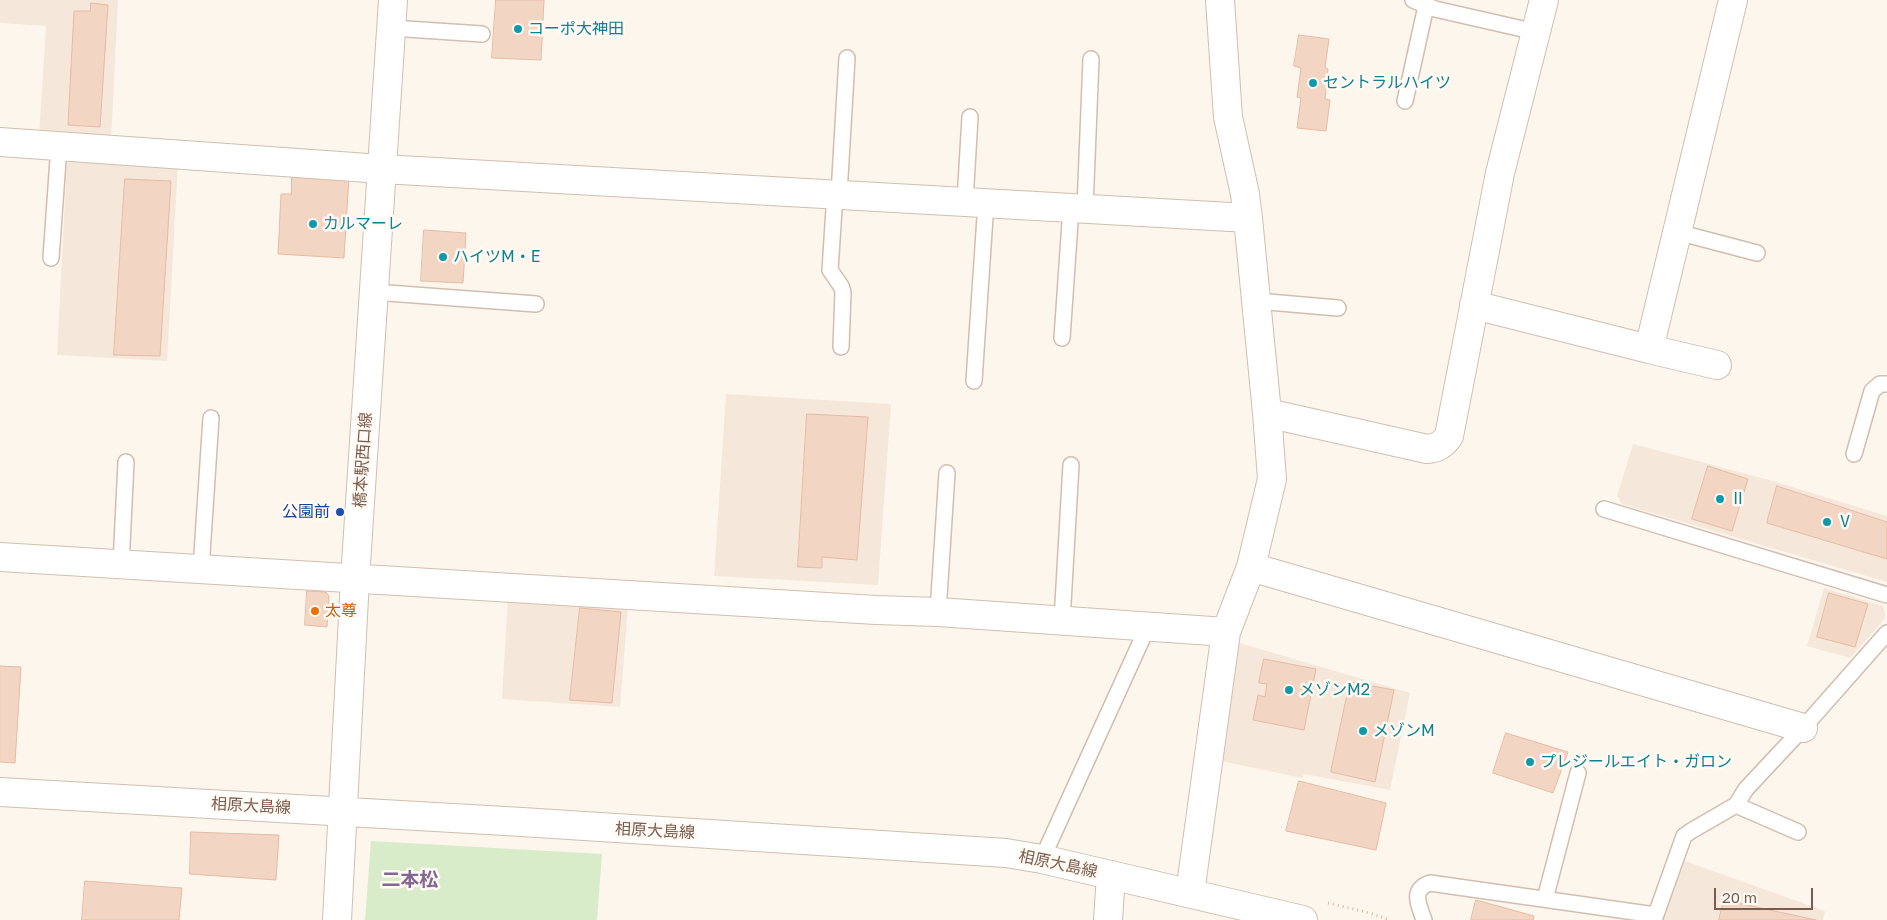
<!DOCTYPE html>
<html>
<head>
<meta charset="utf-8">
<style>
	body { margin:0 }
	#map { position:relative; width:1887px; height:920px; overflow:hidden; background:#fdf6ec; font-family:"Golos Text",sans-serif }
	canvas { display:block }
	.scale { position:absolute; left:1714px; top:888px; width:99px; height:22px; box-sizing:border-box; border:2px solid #7a5c4d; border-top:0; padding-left:6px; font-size:15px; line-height:18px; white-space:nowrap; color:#7a5c4d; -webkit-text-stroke:4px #fffaf3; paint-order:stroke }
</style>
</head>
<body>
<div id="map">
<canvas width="1887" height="920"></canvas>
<div class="scale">20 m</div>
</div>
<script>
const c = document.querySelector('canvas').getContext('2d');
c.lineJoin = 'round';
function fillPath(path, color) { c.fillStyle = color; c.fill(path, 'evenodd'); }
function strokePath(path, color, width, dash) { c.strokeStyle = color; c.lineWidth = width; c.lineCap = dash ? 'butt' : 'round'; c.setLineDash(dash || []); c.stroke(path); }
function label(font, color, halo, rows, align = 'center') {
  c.font = font + ' "Golos Text","Noto Sans JP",sans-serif'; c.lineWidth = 5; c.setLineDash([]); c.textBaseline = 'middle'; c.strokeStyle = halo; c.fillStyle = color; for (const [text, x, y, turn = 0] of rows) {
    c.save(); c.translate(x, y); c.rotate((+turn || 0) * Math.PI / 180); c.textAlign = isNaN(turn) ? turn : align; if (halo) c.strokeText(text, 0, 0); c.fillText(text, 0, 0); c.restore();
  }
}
fillPath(new Path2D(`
	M0 0H118L111 141 39 136 46 26 0 23Z
	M67 160 178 165 167 361 57 355Z
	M726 394 891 404 878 585 714 576Z
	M1633 444 1773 481 1887 516V582L1622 504 1617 496Z
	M1824 588 1883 606 1886 617 1850 658 1807 646Z
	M508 597 628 606 620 707 502 699Z
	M1236 642 1410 693 1390 790 1304 774 1302 778 1221 761Z
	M1685 861 1825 911 1823 920H1663Z`), '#f5e8da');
fillPath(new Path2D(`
	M371 841 602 854 597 920H365Z`), '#d8ecc9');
const building = new Path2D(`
	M496 0H544L541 60 492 58Z
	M91 3 108 5 100 127 68 125 74 11H90Z
	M1299 35 1329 39 1325 67 1328 69 1325 99 1330 100 1326 131 1297 128 1301 98 1297 97 1301 68 1294 66Z
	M292 173 349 177 344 258 278 254 281 194H291Z
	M125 179 171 181 160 356 114 355Z
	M424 230 466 233 463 283 421 281Z
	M807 414 868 417 857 560 822 557V568L798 567Z
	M1708 466 1748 479 1732 531 1692 519Z
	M1777 486 1887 522V559L1767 523Z
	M307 591 326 592 329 596 327 627 305 625Z
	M1829 593 1868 604 1855 647 1817 637Z
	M580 608 621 612 612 703 570 700Z
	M1264 659 1316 669 1304 730 1253 720 1258 695 1265 697 1267 684 1259 683Z
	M0 666 21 667 15 763 0 762Z
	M1350 682 1394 690 1375 782 1331 772Z
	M1506 733 1568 752 1553 793 1493 773Z
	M1299 781 1386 803 1376 850 1286 831Z
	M191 832 279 835 276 880 190 874Z
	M85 881 182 888 179 920H82Z
	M1476 900 1534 916 1533 920H1471Z
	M1724 900 1816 920H1719Z`);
fillPath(building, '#f3d5c3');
strokePath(building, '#e6bba3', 1);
const service = new Path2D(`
	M1413 0 1435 9 1536 32
	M391 28 482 34
	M1405 101 1426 6
	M835 194 830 270 841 286 843 292 841 347
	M839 194 847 58
	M965 201 970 117
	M1085 208 1091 59
	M1677 232 1757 253
	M51 258 59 146
	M374 292 536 304
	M1257 301 1338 308
	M1062 338 1071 208
	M974 381 986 202
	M1854 454 1872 391 1880 384H1887
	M1604 509 1887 595
	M121 565 126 462
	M201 569 211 418
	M938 612 947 473
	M1062 621 1071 465
	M1736 805 1798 832
	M1042 859 1148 626
	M1545 899 1578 773
	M1424 920C1419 905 1410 890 1430 883L1655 915
	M1654 920 1684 836 1691 831 1736 805 1746 789 1803 728 1887 633`);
const minor = new Path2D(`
	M0 142 382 169 1248 218
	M1474 305 1649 349 1733 0
	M1649 349 1717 365
	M1267 413 1427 449C1437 448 1443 445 1449 436L1500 173 1544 0
	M0 557 876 610 938 612 1226 632
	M1251 567 1803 728
	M1190 893 1226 632 1251 567 1272 479 1267 413 1248 218 1245 194 1228 117 1220 0
	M1108 920 1111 875`);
const tertiary = new Path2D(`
	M0 792 522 822 1006 853 1042 859 1303 920
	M337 920 355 579 393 0`);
strokePath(service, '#d1beb0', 18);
strokePath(minor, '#d1beb0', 30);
strokePath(tertiary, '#d1beb0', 30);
strokePath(new Path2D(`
	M1328 903 1366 912 1390 920`), '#d9b8a5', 3, [1, 4]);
strokePath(service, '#fff', 15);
strokePath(minor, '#fff', 28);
strokePath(tertiary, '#fff', 28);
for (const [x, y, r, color] of [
	[518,29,5,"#0f9aa8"],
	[1313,83,5,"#0f9aa8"],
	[313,224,5,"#0f9aa8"],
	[443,257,5,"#0f9aa8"],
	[1720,499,5,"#0f9aa8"],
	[340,512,5,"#1a4fb4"],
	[1827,522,5,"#0f9aa8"],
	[315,611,5,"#e8710a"],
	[1289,690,5,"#0f9aa8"],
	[1363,731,5,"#0f9aa8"],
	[1530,762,5,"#0f9aa8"]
]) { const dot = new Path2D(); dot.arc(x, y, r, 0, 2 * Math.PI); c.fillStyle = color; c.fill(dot); strokePath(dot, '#fffaf3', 2); }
label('16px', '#0d838f', '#fffaf3', [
	["コーポ大神田",528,29],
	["セントラルハイツ",1323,83],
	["カルマーレ",323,224],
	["ハイツM・E",453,257],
	["Ⅱ",1730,499],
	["Ⅴ",1837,522],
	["メゾンM2",1299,690],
	["メゾンM",1373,731],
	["プレジールエイト・ガロン",1540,762]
], 'left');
label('16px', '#7a5c4d', '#fffaf3', [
	["橋本駅西口線",363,460,-86],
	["相原大島線",251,806,3],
	["相原大島線",655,831,3],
	["相原大島線",1058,864,12]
]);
label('16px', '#164399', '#fffaf3', [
	["公園前",330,512]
], 'right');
label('16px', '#c56008', '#fffaf3', [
	["太尊",325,611]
], 'left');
label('bold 19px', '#846695', '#fffaf3', [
	["二本松",410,880]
]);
</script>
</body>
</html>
